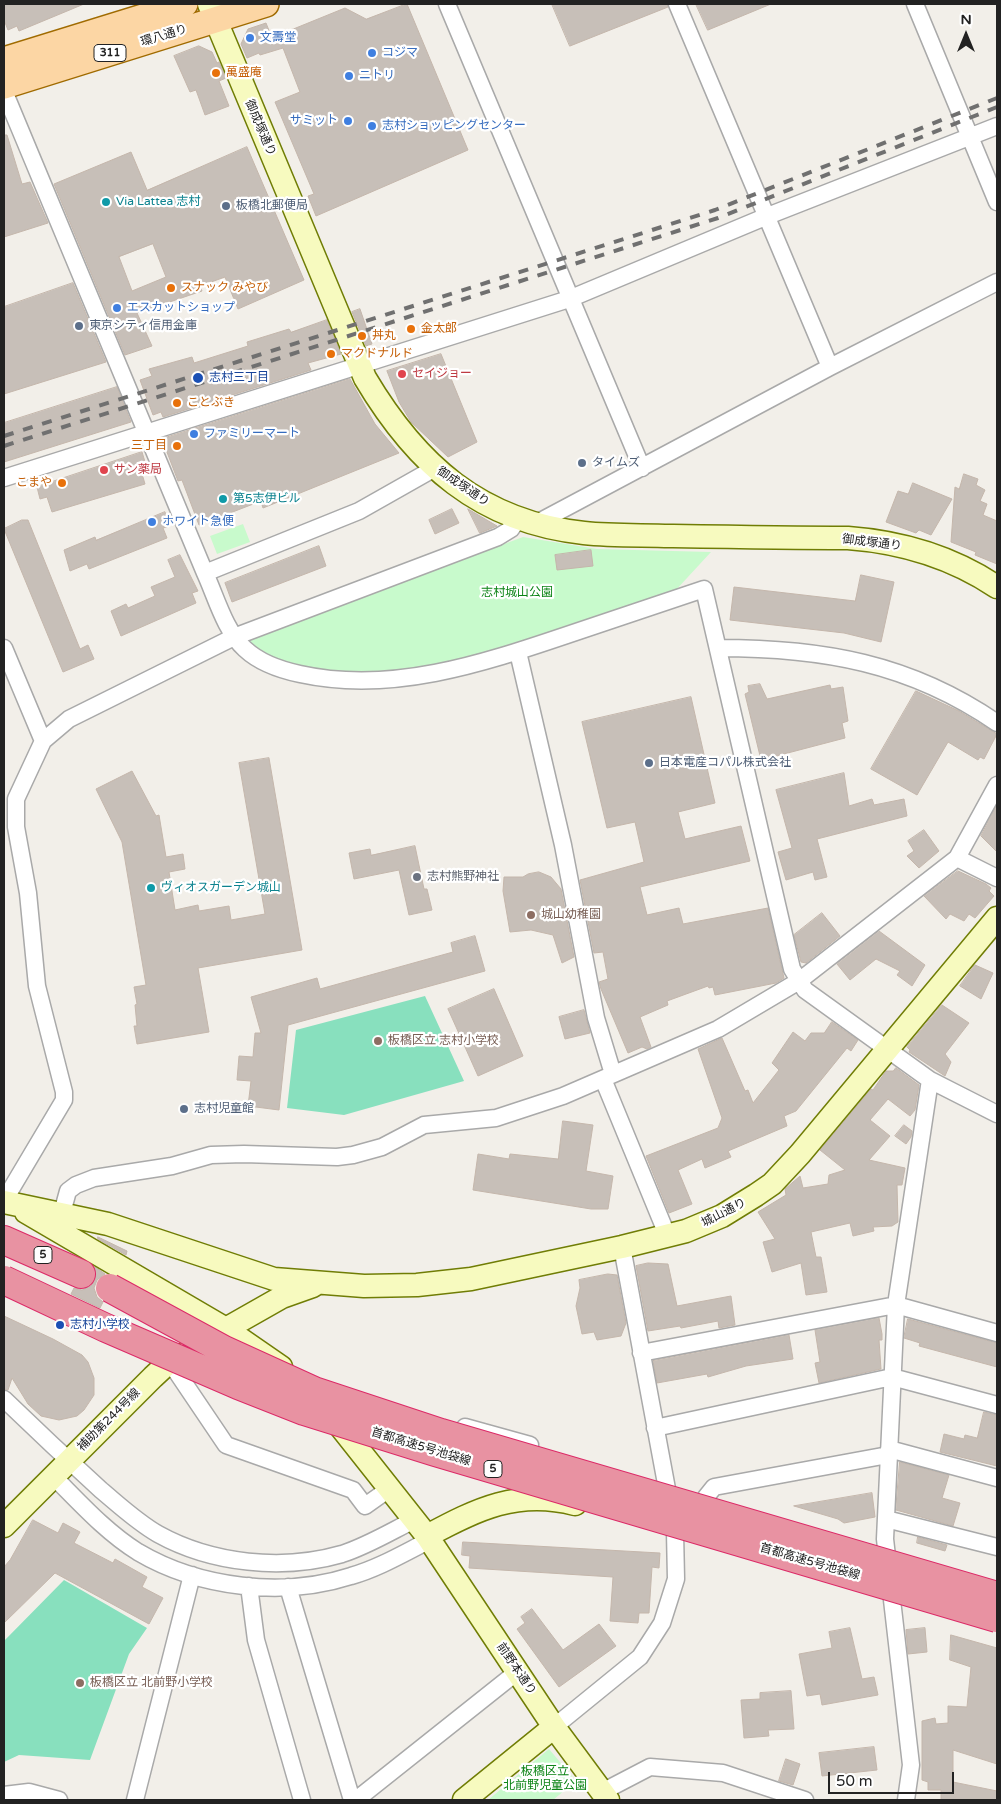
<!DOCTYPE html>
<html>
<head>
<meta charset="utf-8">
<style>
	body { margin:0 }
	#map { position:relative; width:1001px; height:1804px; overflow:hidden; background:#f2efe9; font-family:"Varela Round",sans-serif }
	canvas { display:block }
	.frame { position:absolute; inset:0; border:5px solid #222; pointer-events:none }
	.north { position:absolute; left:941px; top:10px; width:50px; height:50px; -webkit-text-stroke:4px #fff; paint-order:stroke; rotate:0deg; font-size:14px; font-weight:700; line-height:20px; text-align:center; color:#222 }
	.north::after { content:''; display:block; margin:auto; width:18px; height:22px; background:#222; clip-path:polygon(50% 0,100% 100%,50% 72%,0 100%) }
	.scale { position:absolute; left:828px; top:1772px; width:126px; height:22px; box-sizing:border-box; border:2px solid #222; border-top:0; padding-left:6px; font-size:15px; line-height:18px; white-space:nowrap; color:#222; -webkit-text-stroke:4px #fff; paint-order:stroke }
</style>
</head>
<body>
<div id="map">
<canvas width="1001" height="1804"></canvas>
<div class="frame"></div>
<div class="north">N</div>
<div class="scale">50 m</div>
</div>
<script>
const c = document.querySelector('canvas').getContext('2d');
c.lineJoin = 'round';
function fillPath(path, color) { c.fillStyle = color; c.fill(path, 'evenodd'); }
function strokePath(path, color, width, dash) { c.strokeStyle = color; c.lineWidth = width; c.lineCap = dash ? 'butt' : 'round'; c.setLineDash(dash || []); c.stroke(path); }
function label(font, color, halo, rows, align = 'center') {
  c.font = font + ' "Varela Round","Noto Sans JP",sans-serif'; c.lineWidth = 4.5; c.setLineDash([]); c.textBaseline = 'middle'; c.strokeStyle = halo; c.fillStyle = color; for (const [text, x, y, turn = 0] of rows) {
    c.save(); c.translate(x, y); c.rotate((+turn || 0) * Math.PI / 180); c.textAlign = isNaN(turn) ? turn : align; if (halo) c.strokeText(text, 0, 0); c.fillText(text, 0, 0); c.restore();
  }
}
fillPath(new Path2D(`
	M243 524 250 542 217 554 210 536Z
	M523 537 597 549 711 552 675 591 470 660 404 671 347 672 306 669 272 659 249 646 251 638Z
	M549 1749 576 1781 553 1800H488Z`), '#c8facc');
fillPath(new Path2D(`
	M425 996 464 1081 344 1115 287 1108 296 1030Z
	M64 1580 147 1628 129 1654 90 1760 19 1755 4 1762V1641Z`), '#88e0be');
const building = new Path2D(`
	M4 4H84L19 31 17 26 8 30 4 20Z
	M407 4 468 150 316 216 308 196 314 194 275 102 300 92 283 48 260 55 259 53 247 58 241 44 248 29 266 23 270 33 286 32 345 8 366 19Z
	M552 4H667L668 7 570 46Z
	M696 4H771L708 30Z
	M199 46 212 52 217 63 219 62 226 78 219 81 229 106 205 115 196 90 190 92 174 56Z
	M4 135H7L22 184 30 182 48 223 4 237Z
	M247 147 304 280 238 309 225 277 200 286 202 291 137 313 152 346 125 355 54 184 131 152 147 190ZM153 244 166 277 132 291 119 257Z
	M73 283 106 362 4 394V307Z
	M360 309 372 344 366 346 352 312Z
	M327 320 341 354 308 363 311 370 163 417 161 412 153 415 140 380 152 376 149 369 192 357 194 363 248 346 247 342 289 329 291 332Z
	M441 354 477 442 448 457 411 422 399 402 387 371Z
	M350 379 375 424 399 453 263 508 261 501 199 525 182 480 178 481 162 439Z
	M117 387 131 422 4 462V423Z
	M142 452 146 465 140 467 145 484 52 512 47 497 40 499 37 487Z
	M964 474 978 479 976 485 985 490 980 501 987 504 983 515 997 521V564L975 555 976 552 951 542 955 487 959 489Z
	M913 483 952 499 931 535 919 530 916 533 886 522 898 491 908 494Z
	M452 509 459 523 435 534 429 520Z
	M468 509 497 526 480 533Z
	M165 512 170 526 163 528 167 538 89 569 87 564 70 571 64 550 95 537 96 540Z
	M22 520H28L80 649 88 645 94 659 63 672 4 529Z
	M319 546 326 566 232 602 225 583Z
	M591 550 593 566 557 570 555 555Z
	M180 555 198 591 192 593 196 603 121 636 111 611 126 604 128 608 155 596 151 587 175 577 168 560Z
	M861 575 894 582 881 642 844 633 730 620 734 587 855 601Z
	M760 684 767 699 830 685 831 689 843 687 848 721 842 723 845 738 761 760 745 694 749 692 748 686Z
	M916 691 959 711 997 734 984 759 980 757 978 760 948 742 917 795 871 769Z
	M691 697 715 803 678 812 685 839 741 826 750 861 640 887 647 915 679 908 683 924 768 908 784 978 776 983 715 995 713 987 709 988 708 986 667 1001 668 1005 640 1017 651 1047 647 1049 642 1047 628 1053 601 989 599 982 608 979 603 952 594 953 580 880 644 862 635 822 607 828 582 722Z
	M269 758 302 950 198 968 209 1032 137 1044 134 1026H137L135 1005 137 1004 134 987 146 985 122 842 96 789 132 771 156 816 159 815 166 857 183 854 185 869 169 872 175 910 198 905 199 911 229 906 231 920 265 914 239 763Z
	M844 773 849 806 872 799 874 805 904 799 907 816 817 839 827 877 815 880 813 872 786 880 778 852 792 848 776 790Z
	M997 805V852L981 836Z
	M924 830 939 851 919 868 907 856 914 851 908 841Z
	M415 846 424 889H427L432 910 409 915 399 870 354 879 349 853 370 849 371 855Z
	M958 871 986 884 991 888 989 891 994 896 975 918 969 914 964 921 950 914 946 919 924 896Z
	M539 872 551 877 561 889 574 957 562 963 553 935 531 930 510 932 503 891 504 877H523L528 874Z
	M822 913 840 936 806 963 801 962 794 935Z
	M879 931 925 965 912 986 897 975 900 971 876 959 850 980 837 964Z
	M475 936 485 971 288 1025 279 1110 248 1106 251 1081 237 1080 239 1056 253 1057 255 1033H261L251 997 317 978 320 989 453 952 451 943Z
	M975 965 993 973 981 999 960 986Z
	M494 989 523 1056 478 1076 448 1009Z
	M942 1005 969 1023 945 1054 951 1062 945 1076 909 1052 910 1050 907 1047Z
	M584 1010 590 1033 565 1039 559 1017Z
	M832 1022 858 1040 851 1051 847 1048 796 1111 784 1116 787 1126 728 1151 731 1157 705 1168 702 1159 678 1170 692 1204 669 1213 646 1156 718 1128 722 1118 698 1049 722 1038 745 1091 748 1090 753 1103 779 1070 772 1063 793 1032 805 1041 811 1033H824Z
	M896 1068 919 1085 915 1110 910 1116 888 1099 870 1120 890 1136 869 1160 905 1168 902 1185H897L898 1222 892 1226 873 1227 874 1231 853 1236 850 1223 811 1232 816 1257H821L827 1292 806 1295 801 1263 772 1272 763 1242 775 1239 758 1212 786 1195 785 1189 800 1176 803 1188 828 1184 829 1175 845 1170 820 1150 871 1089 873 1090 886 1071H893Z
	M563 1121 593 1125 586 1171 613 1176 608 1209H591L473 1190 478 1154 509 1159 510 1154 558 1159Z
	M904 1125 912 1131 911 1137 906 1144 895 1136Z
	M98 1237 127 1251 126 1255 98 1239Z
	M648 1263 668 1264 677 1306 731 1296 735 1325 719 1328 718 1321 681 1328 680 1326 648 1331 636 1266Z
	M95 1267 105 1274 97 1280 94 1288 97 1297 103 1302 100 1308 71 1294 74 1288 82 1290 91 1286 95 1280Z
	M608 1274 617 1275 626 1323 621 1336 597 1340 594 1332 582 1334 576 1306 580 1288 579 1280Z
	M4 1316 53 1339 82 1355 88 1362 94 1378V1395L84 1410 77 1416 59 1420 41 1416 28 1404 12 1378 8 1390 4 1389Z
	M879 1318 882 1334V1340H879L881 1369 819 1383 815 1363 820 1362 815 1330Z
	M908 1319 997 1343V1367L919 1346 920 1343 904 1338Z
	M789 1335 793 1359 746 1366 708 1377 707 1374 657 1383 653 1361Z
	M984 1412 997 1415V1466L940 1452 944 1434 964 1439 965 1435 977 1438Z
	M900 1462 949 1475 942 1498 960 1503 953 1526 896 1510Z
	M872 1493 875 1517 844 1523 838 1519 794 1506Z
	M33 1520 58 1533 63 1523 80 1532 74 1543 113 1563 115 1559 147 1577 142 1587 163 1598 149 1624 55 1573 4 1623V1567L10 1560Z
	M918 1537 947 1545 945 1551 917 1543Z
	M463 1542 660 1553 659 1568 652 1567 649 1613H639L638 1623 610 1621 613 1577 469 1568 470 1556 462 1555Z
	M532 1609 563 1650 599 1624 616 1646 559 1687 517 1629 525 1623 521 1617Z
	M850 1628 862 1679 874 1677 878 1695 822 1705 820 1694 807 1696 799 1654 832 1648 829 1632Z
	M925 1628 927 1652 908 1654 906 1630Z
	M951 1635 997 1648V1764L953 1750V1782L997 1791V1800H941V1790H928V1782L922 1780V1721L935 1718 936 1724 948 1723V1706L967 1707 971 1667 950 1660Z
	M791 1691 794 1729 768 1730 769 1736 744 1738 741 1700 760 1699V1693Z
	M874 1747 877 1770 822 1776 819 1753Z
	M786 1759 800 1764 793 1785 779 1781Z`);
fillPath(building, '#c7bfb8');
strokePath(building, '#c4b6ab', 1);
const street = new Path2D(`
	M447 4 642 468
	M677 4 830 367
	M915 4 997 202
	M4 91 205 573C216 597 225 631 245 649 260 663 281 670 300 674 391 694 481 664 567 635 613 620 658 604 704 589L792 969 805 990 930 1080 997 1114
	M4 478 569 299 765 217 997 126
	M537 523 830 367 997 282
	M205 573 359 511 435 468
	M4 648 43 741
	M718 648C822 648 910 663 997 723
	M518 652 563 845 596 1018 613 1074
	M957 858 997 878
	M603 1079 668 1237
	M4 1201 64 1100V1092L37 986 28 893 16 827V799L43 741 69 719 234 637 498 537 511 529 519 518
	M62 1213 68 1191 76 1185 94 1178 172 1166 211 1155 244 1154 337 1157 353 1155 382 1147 424 1125 496 1118 563 1096 718 1029 799 981 957 858 997 785
	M641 1353 896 1305 997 1333
	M174 1368 226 1445 353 1490 365 1506 389 1489
	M4 1399C36 1430 68 1460 101 1490 119 1505 137 1522 158 1534 212 1564 283 1571 342 1554 367 1546 390 1532 414 1520
	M465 1427 530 1445
	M655 1428 892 1377 997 1405
	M889 1449 997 1478
	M54 1477C80 1503 106 1532 138 1552 199 1588 283 1598 351 1576 379 1568 404 1553 430 1540
	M706 1497 714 1487 888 1455
	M886 1519 997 1547
	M249 1586 256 1640 302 1800
	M288 1587 352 1800
	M554 1727 640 1657 662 1623 676 1579 675 1532 622 1247
	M602 1792 650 1767 723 1773 805 1800
	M4 1795 29 1792 59 1800
	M135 1800 192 1575
	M356 1800 517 1672
	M906 1800 911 1765 885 1539 896 1305 930 1080`);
const secondary = new Path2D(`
	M209 4 365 378C416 464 480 522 584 533 612 536 642 535 670 536 730 537 789 538 848 538 902 542 952 557 997 587
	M4 1202 108 1224 274 1279 364 1286 417 1285 471 1279 622 1247 686 1231 722 1216 756 1195 772 1184 800 1154 997 918
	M26 1212 226 1329 281 1367
	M215 1335 282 1297 313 1286
	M332 1416 427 1536 554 1727 608 1800
	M4 1526 153 1377 167 1364 188 1352
	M427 1536C477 1509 518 1489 575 1504
	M464 1800 554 1727`);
const primary = new Path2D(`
	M4 60 185 4
	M4 86 266 4`);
const highway = new Path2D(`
	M4 1240 81 1274`);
strokePath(street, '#a9a9a9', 19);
strokePath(secondary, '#707d05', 25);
strokePath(primary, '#a06b00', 28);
strokePath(highway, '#dc2a67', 30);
strokePath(street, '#fff', 16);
strokePath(secondary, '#f7fabf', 22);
strokePath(primary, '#fcd6a4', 25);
strokePath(highway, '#e892a2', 28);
strokePath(new Path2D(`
	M4 436 715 210 997 98
	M4 446 718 218 997 107`), '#707070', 4, [10, 10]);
const highwayBridge = new Path2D(`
	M4 1280 106 1328 238 1385 304 1411 435 1452 997 1618
	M110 1288 224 1350 314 1391 441 1433 997 1596`);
strokePath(highwayBridge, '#dc2a67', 30, []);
strokePath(highwayBridge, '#e892a2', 28);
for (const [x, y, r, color] of [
	[250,38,5,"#3f7fe0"],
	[372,53,5,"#3f7fe0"],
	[216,73,5,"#e8710a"],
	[349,76,5,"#3f7fe0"],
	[348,121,5,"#3f7fe0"],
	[372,126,5,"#3f7fe0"],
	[106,202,5,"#0f9aa8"],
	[226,206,5,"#5c6f8a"],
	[171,288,5,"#e8710a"],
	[117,308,5,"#3f7fe0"],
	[79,326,5,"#5c6f8a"],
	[411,329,5,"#e8710a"],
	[362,336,5,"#e8710a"],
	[331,354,5,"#e8710a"],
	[402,374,5,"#e0444e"],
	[198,378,6,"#1a4fb4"],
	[177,403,5,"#e8710a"],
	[194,434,5,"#3f7fe0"],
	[177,446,5,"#e8710a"],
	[582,463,5,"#5c6f8a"],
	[104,470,5,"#e0444e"],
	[62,483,5,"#e8710a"],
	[223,499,5,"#0f9aa8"],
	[152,522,5,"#3f7fe0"],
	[649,763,5,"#5c6f8a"],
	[417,877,5,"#6b7280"],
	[151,888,5,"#0f9aa8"],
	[531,915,5,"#8d6e63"],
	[378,1041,5,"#8d6e63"],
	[184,1109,5,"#5c6f8a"],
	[60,1325,5,"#1a4fb4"],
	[80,1683,5,"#8d6e63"]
]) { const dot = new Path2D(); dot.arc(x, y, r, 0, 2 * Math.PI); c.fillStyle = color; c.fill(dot); strokePath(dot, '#fff', 2); }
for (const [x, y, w] of [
	[110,53,32],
	[43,1255,18],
	[493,1469,18]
]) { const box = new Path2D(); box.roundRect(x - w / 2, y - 8.5, w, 17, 4); c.fillStyle = '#fff'; c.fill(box); strokePath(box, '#222', 1); }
label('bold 11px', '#222', null, [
	["311",110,53],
	["5",43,1255],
	["5",493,1469]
]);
label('12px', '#222', '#fff', [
	["環八通り",164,36,-17],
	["御成塚通り",260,128,67],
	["御成塚通り",463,487,34],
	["御成塚通り",872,543,7],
	["城山通り",724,1213,-27],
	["補助第244号線",109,1420,-45],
	["首都高速5号池袋線",421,1447,17],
	["首都高速5号池袋線",810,1562,16],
	["前野本通り",516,1669,56]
]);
label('12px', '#366cbe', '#fff', [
	["文壽堂",260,38],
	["コジマ",382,53],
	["ニトリ",359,76],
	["サミット",338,121,"right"],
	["志村ショッピングセンター",382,126],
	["エスカットショップ",127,308],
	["ファミリーマート",204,434],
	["ホワイト急便",162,522]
], 'left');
label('12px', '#c56008', '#fff', [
	["萬盛庵",226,73],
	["スナック みやび",181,288],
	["金太郎",421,329],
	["丼丸",372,336],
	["マクドナルド",341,354],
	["ことぶき",187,403],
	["三丁目",167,446,"right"],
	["こまや",52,483,"right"]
], 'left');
label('12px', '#0d838f', '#fff', [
	["Via Lattea 志村",116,202],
	["第5志伊ビル",233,499],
	["ヴィオスガーデン城山",161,888]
], 'left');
label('12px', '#4e5e75', '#fff', [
	["板橋北郵便局",236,206],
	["東京シティ信用金庫",89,326],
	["タイムズ",592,463],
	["日本電産コパル株式会社",659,763],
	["志村児童館",194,1109]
], 'left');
label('12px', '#be3a42', '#fff', [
	["セイジョー",412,374],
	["サン薬局",114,470]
], 'left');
label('12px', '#164399', '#fff', [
	["志村三丁目",209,378],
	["志村小学校",70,1325]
], 'left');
label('12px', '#0c8416', '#fff', [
	["志村城山公園",517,593],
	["板橋区立",545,1772],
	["北前野児童公園",545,1786]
]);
label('12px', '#5b616d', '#fff', [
	["志村熊野神社",427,877]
], 'left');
label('12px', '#785e54', '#fff', [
	["城山幼稚園",541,915],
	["板橋区立 志村小学校",388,1041],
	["板橋区立 北前野小学校",90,1683]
], 'left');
</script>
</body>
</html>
